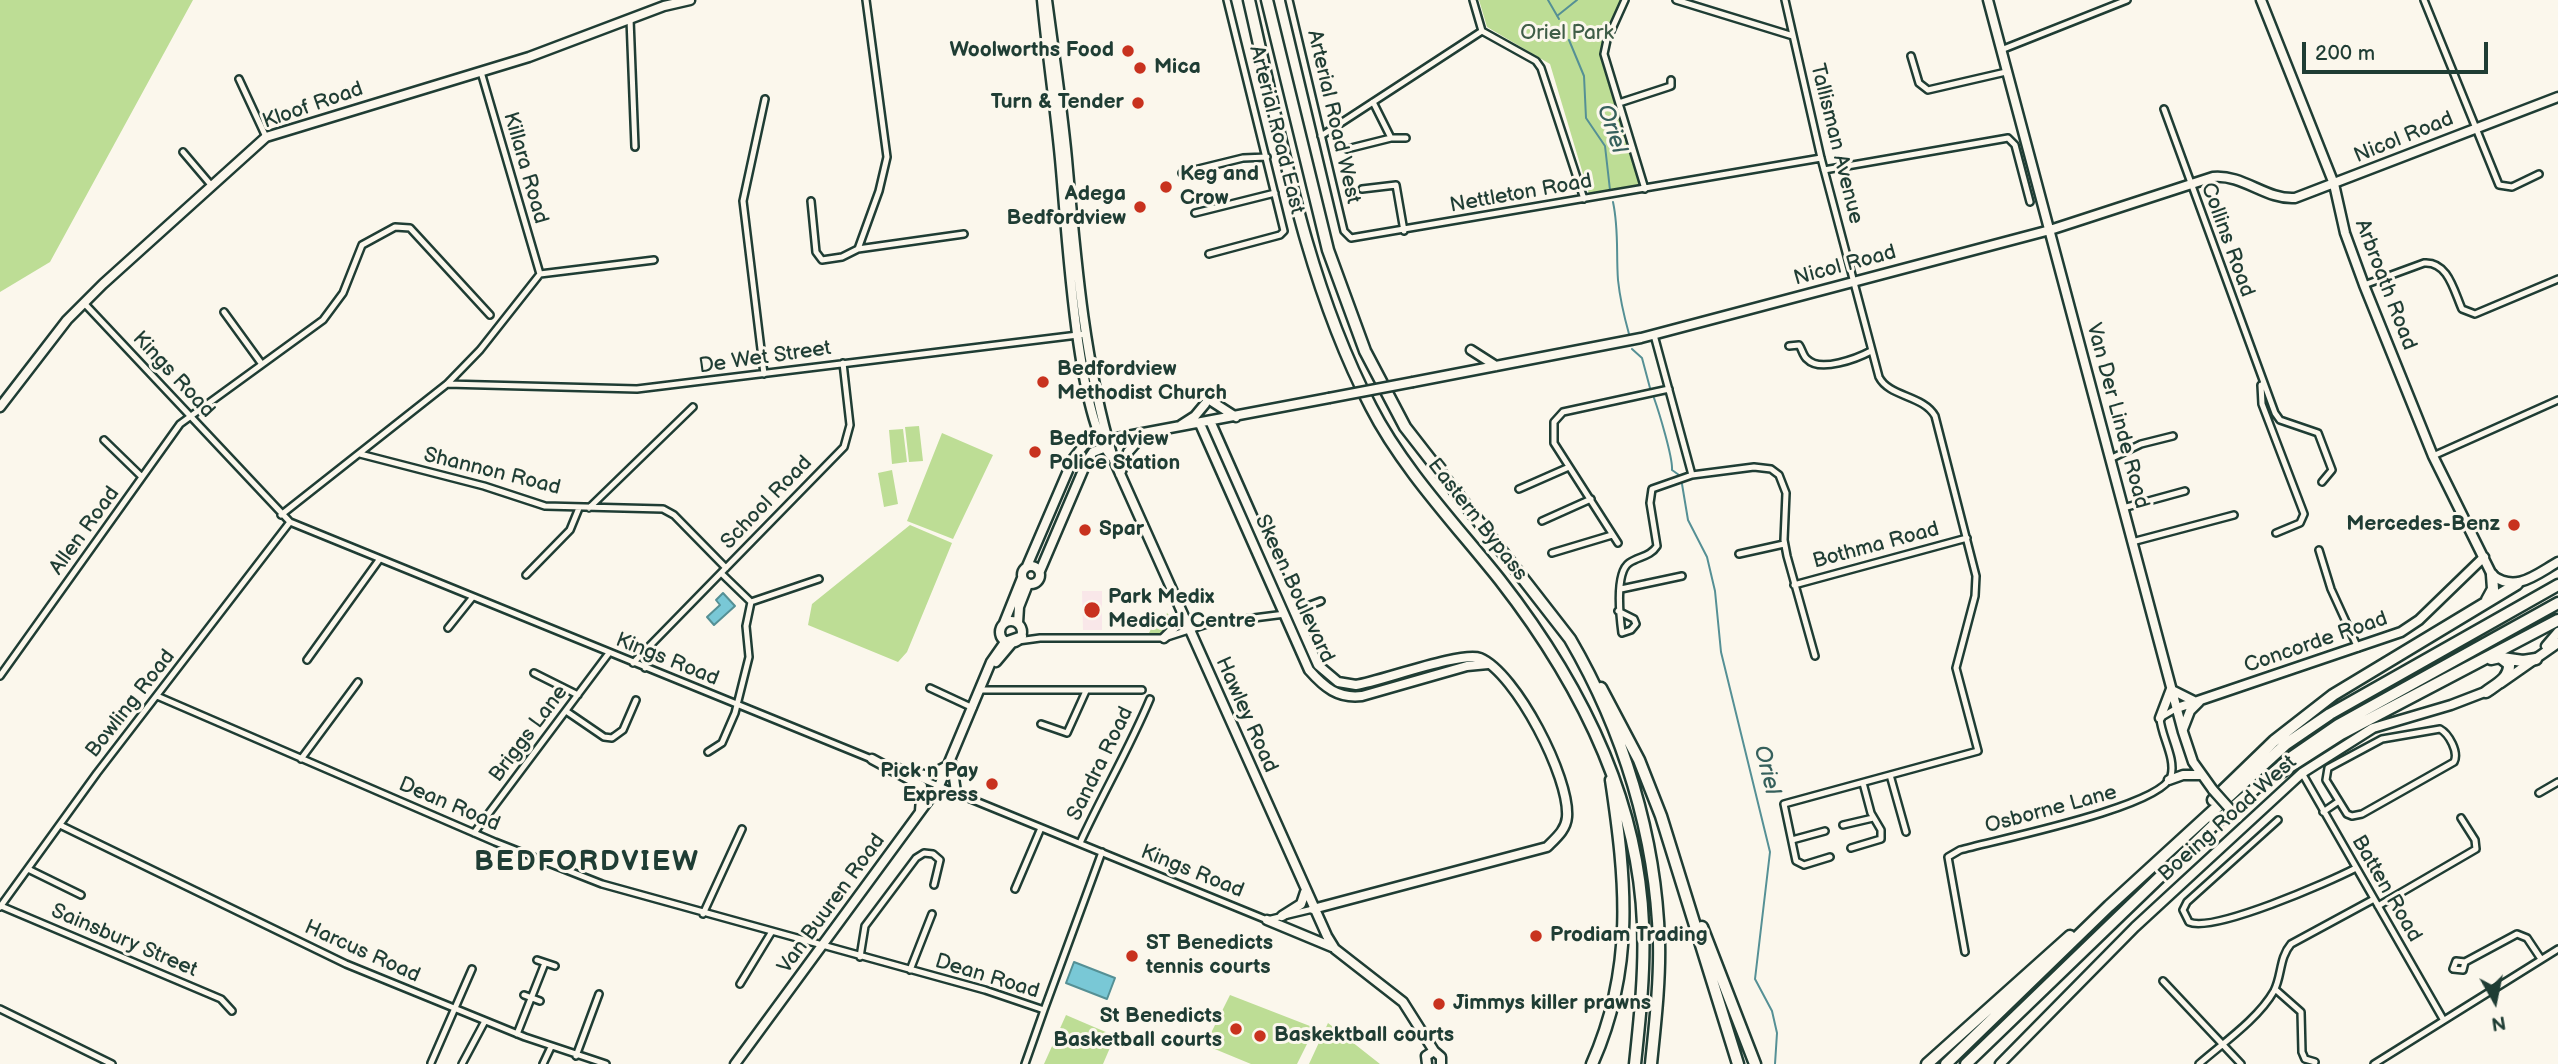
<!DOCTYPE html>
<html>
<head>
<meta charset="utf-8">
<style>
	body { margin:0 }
	#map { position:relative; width:2558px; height:1064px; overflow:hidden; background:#fbf7ec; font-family:"Balsamiq Sans",sans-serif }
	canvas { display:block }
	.north { position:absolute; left:2460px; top:966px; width:70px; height:70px; -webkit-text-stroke:5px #fbf7ec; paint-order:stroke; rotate:171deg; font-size:19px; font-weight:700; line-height:28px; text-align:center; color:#1f3d34 }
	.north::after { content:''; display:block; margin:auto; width:24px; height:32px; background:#1f3d34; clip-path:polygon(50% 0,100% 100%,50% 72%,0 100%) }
	.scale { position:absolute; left:2302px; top:42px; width:186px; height:32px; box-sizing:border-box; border:4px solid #1f3d34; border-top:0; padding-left:9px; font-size:21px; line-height:24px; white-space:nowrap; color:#1f3d34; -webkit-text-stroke:5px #fbf7ec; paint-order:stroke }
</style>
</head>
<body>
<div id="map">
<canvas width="2558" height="1064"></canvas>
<div class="north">N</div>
<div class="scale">200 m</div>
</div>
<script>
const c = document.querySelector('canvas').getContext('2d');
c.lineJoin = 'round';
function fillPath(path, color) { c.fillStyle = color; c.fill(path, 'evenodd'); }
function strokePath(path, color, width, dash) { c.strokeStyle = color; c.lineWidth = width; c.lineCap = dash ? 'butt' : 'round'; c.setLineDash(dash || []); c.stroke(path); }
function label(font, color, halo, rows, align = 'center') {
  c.font = font + ' "Balsamiq Sans",sans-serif'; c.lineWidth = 6; c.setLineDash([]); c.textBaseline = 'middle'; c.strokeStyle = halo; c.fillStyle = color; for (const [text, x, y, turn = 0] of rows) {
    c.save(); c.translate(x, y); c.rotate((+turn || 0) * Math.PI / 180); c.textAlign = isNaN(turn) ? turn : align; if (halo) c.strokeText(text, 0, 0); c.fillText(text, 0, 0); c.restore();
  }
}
fillPath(new Path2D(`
	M1082 591H1102V630H1083Z`), '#f9e7e9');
fillPath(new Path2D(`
	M0 0H193L50 262 0 292Z
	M1479 0H1622L1600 52 1642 188 1589 194 1550 64 1487 27Z
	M919 426 923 461 909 462 905 427Z
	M903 429 907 462 892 464 889 430Z
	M942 433 993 455 953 539 907 521Z
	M892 470 898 504 884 507 878 473Z
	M910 525 952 543 907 652 898 662 808 625 812 604Z
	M1167 613 1177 623 1164 636 1149 633 1152 627 1161 628Z
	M1230 995 1315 1028 1297 1064H1251L1205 1045Z
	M1066 1015 1115 1036 1103 1064H1044Z
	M1328 1023 1380 1064H1309Z`), '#bddd95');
const water = new Path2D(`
	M723 593 735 606 714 625 707 617 720 605 716 600Z
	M1074 962 1115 978 1107 999 1066 983Z`);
fillPath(water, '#79c8d6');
strokePath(water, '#559095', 2);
strokePath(new Path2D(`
	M1548 0 1559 19
	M1557 16 1577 0
	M1569 40 1584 76 1586 118 1605 146 1610 190
	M1613 202C1619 230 1616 253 1618 280 1620 299 1624 316 1629 334
	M1632 349 1642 358 1650 388
	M1654 398C1659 412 1673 458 1672 470L1679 475
	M1682 484 1688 520 1707 557 1715 591 1721 652 1770 852 1755 979 1772 1011 1777 1033 1775 1064`), '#559095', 2);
const street = new Path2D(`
	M1289 0 1344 231 1351 238 1821 158
	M1473 0 1482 31 1536 61 1541 68 1584 199
	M1625 0 1607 40 1604 54 1645 189
	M1676 0 1793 36
	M1785 0 1821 158 1879 377C1889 397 1923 395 1935 416L1976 576 1975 596 1956 668 1978 751 1784 804 1796 861 1804 865 1830 857
	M2424 0 2499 185 2512 187 2539 174
	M630 19 635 147
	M2001 50 2127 0
	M1911 56 1919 83 1928 90 2006 72
	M481 72 540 274
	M239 79 266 137
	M1373 102 1391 138
	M1619 103 1668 87 1671 86V80
	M2164 109 2275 413 2280 420 2318 433 2332 470 2322 482
	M1321 136 1482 31
	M1347 149 1391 138H1406
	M183 152 211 185
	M1824 170 2008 138 2015 145 2030 202
	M1182 173 1243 158 1267 157
	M1362 189 1396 185 1404 231
	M811 201 816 252 822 260 842 257 858 249 964 234
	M1195 213 1275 193
	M858 249 879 191 887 157 866 0
	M1209 254 1280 235 1284 231 1227 0
	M540 274 654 260
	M2364 285 2424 263C2448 261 2454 291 2462 309L2475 314 2558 279
	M84 303 290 522 874 760
	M224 312 261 363
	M1654 335 1692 475
	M1789 346 1799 345C1802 349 1803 356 1807 359 1820 373 1858 358 1871 351
	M764 374 743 201 765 99
	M447 384 637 389 1086 334
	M2261 385 2262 404 2304 514 2300 523 2276 533
	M104 440 142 477
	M360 454 484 486 545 506 663 509 674 515 726 568
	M2433 456 2558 400
	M2110 459 2141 444 2173 436
	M1519 489 1569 467
	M589 508 693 407
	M2123 508 2185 491
	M281 515 447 384 480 350 540 274
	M1542 521 1591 499
	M2132 542 2234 515
	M1618 543 1554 443V422L1563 412 1669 389
	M2319 550 2331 589 2358 648
	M1552 553 1612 535
	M1739 554 1784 544
	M526 575 570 530 579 508
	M1794 585 1967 538
	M1621 589 1682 576
	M751 602 819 579
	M1294 611 1321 601
	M1618 611 1634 619 1636 624 1631 630 1622 633C1620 618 1615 573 1629 563 1639 556 1650 557 1657 546L1650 503 1652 489 1692 475 1754 467 1771 469 1779 475 1786 493 1784 540 1787 556 1815 656
	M448 628 472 598
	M1018 641 1040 638H1164L1207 624 1285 614
	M307 660 379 560
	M633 663 844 447 850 425 843 363
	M645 668 650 648
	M534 673 578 695
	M0 676 180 424 323 320 343 293 362 245 395 227 410 228 490 315
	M930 688 973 708
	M980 690H1142
	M157 696 495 842 602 884 985 990 1044 1010 1025 1064
	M566 711 604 737 612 738 623 730 636 700
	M1041 724 1067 733 1086 691
	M2440 729C2449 734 2459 752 2454 762L2362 814 2352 816 2347 814 2326 780 2328 768 2382 739Z
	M708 752 722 743 735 713 749 657 746 626 751 602 721 573
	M301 759 358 682
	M2302 773 2443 1019
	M912 775 1267 920 1313 909
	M1890 775 1906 832
	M2539 793 2558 782
	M2323 812 2339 801
	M2278 820 2187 902 2183 910 2189 922C2213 933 2329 882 2356 868
	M60 825 346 964 525 1037 606 1064
	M1843 825 1873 818
	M474 833 609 653
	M1792 840 1825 831
	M1080 843C1103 793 1129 749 1150 699
	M1851 848 1881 839V830L1871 813 1863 783
	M28 869 81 895
	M1015 889 1041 828
	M1 906 221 999 232 1011
	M2378 906 2476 849 2475 840 2461 818
	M0 907 97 773 290 522
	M703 914 742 829
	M1965 952 1948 857 1960 850C1995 840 2162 807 2171 776 2176 758 2161 736 2160 718L2177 708
	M860 957 865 926 916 858 924 853 933 854 940 860 934 885
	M537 960 555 966
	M2465 962 2456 961 2453 969 2463 970 2465 962 2517 934 2527 938 2541 959
	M910 970 932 914
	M2163 981 2241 1064
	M740 984 771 933
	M2275 989 2301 1012 2302 1052 2305 1059 2315 1062
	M524 995 540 1001
	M0 1009 112 1064
	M1044 1010 1102 852
	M517 1034 545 963
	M576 1056 599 994
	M431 1063 472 969
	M462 1064 485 1021
	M543 1064 551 1047
	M2199 1064C2223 1043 2258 1019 2274 991 2282 976 2279 958 2291 944L2374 899
	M2374 1064 2558 949`);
const secondary = new Path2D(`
	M1042 0C1047 53 1055 106 1060 159 1066 220 1076 416 1111 456
	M1047 0C1054 53 1062 106 1067 159 1076 260 1084 361 1113 458L1327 936 1335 949 1403 1002 1434 1051
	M1988 0 2183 732 2193 762 2213 790
	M2261 0 2334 184 2345 233 2364 285 2433 456 2492 575C2516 593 2535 575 2558 562
	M1471 350 1496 366
	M1413 382 1641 338 2050 230 2213 177C2243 174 2266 200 2295 198L2558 97
	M1205 397 1236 417
	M0 407 67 320 103 284 266 137 529 57 664 6 690 0
	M1211 423 1318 665 1338 682 1356 685C1381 681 1462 651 1480 658 1516 673 1570 778 1567 817 1566 830 1556 838 1547 847L1313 909
	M1200 424 1309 670C1324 687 1338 699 1362 696L1467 666 1488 664
	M1181 425 1195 416 1205 404
	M1120 474 1128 452 1143 435
	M1022 575a9 9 0 1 1 18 0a9 9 0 1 1-18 0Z
	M1027 566 1073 459 1085 444 1329 398
	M1040 571 1087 461 1093 452 1106 447
	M1000 632a11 11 0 1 1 22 0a11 11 0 1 1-22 0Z
	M1004 623 1022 578
	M1018 623 1019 607 1028 584
	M1164 638 1176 626 1182 613
	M2546 646 2558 632
	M996 662 1012 643
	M2501 683 2558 643
	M2172 690 2196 702
	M2177 708 2401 632 2419 620 2484 557
	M2160 718 2171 689
	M2183 729 2190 711 2199 702
	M872 759 922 786 920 811
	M952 764 956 792
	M899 769 928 776 949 765
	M2169 780 2183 775H2199
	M1282 916 1301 904 1305 892
	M1267 920 1332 947
	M735 1064 939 786 991 662 1005 642 1022 636
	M1427 1064 1426 1056 1434 1051 1441 1057V1064
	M2000 1064 2135 927 2302 773 2373 728 2451 705 2490 690`);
const highway = new Path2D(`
	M1249 0C1281 138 1305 280 1371 407 1402 468 1457 526 1500 580 1578 680 1638 795 1643 924 1645 971 1640 1017 1635 1064
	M1267 0 1328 250 1365 351 1405 427 1570 639C1623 730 1656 836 1659 942 1660 983 1655 1024 1651 1064
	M2487 600 2493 589 2492 575
	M2502 658 2523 661 2536 659
	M1601 688 1639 760 1661 816 1738 1064
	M2486 692C2497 684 2510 678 2509 664L2500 657 2491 659
	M2280 773 2341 734 2558 620
	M2213 800 2274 741 2333 695 2517 584
	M1702 927 1755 1064
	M1592 1064C1635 968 1626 880 1611 780
	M1927 1064 2070 936
	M1946 1064 2109 906 2286 744 2330 714 2558 585
	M1966 1064 2222 817 2293 756 2338 725 2558 603`);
strokePath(street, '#1f3d34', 10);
strokePath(secondary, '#1f3d34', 13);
strokePath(highway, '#1f3d34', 15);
strokePath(street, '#fbf7ec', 5);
strokePath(secondary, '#fbf7ec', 8);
strokePath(highway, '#fbf7ec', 10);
const secondaryBridge = new Path2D(`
	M1329 398 1413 382
	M2213 790 2238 818`);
strokePath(secondaryBridge, '#1f3d34', 13, []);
strokePath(secondaryBridge, '#fbf7ec', 8);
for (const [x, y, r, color] of [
	[1128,51,7,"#c8321e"],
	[1140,68,7,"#c8321e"],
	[1138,103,7,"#c8321e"],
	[1166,187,7,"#c8321e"],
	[1140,207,7,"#c8321e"],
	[1043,382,7,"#c8321e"],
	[1035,452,7,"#c8321e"],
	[2514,525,7,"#c8321e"],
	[1085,530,7,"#c8321e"],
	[1092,610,9,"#c8321e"],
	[992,784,7,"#c8321e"],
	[1536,936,7,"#c8321e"],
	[1132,956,7,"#c8321e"],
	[1439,1004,7,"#c8321e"],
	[1236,1029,7,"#c8321e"],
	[1260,1036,7,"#c8321e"]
]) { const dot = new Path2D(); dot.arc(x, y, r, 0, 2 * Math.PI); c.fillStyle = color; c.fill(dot); strokePath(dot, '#fbf7ec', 2.5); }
label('21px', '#3f5d47', '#fbf7ec', [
	["Oriel Park",1567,34]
]);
label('bold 21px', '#1f3d34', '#fbf7ec', [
	["Woolworths Food",1114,51,"right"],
	["Mica",1154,68],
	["Turn & Tender",1124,103,"right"],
	["Keg and",1180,175],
	["Crow",1180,199],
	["Adega",1126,195,"right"],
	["Bedfordview",1126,219,"right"],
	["Bedfordview",1057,370],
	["Methodist Church",1057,394],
	["Bedfordview",1049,440],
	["Police Station",1049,464],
	["Mercedes-Benz",2500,525,"right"],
	["Spar",1099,530],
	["Park Medix",1108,598],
	["Medical Centre",1108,622],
	["Pick n Pay",978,772,"right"],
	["Express",978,796,"right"],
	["Prodiam Trading",1550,936],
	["ST Benedicts",1146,944],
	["tennis courts",1146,968],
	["Jimmys killer prawns",1453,1004],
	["St Benedicts",1222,1017,"right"],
	["Basketball courts",1222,1041,"right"],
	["Baskektball courts",1274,1036]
], 'left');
label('21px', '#1f3d34', '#fbf7ec', [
	["Kloof Road",313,106,-19],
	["Arterial Road West",1333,117,77],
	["Arterial Road East",1276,130,76],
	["Nicol Road",2404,138,-22],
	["Tallisman Avenue",1836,144,76],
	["Killara Road",525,168,74],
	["Nettleton Road",1521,194,-10],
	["Collins Road",2227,240,70],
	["Nicol Road",1845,266,-15],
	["Arbroath Road",2385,285,69],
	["De Wet Street",765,358,-8],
	["Kings Road",173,375,47],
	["Van Der Linde Road",2117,416,75],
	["Shannon Road",492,472,14],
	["School Road",767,503,-46],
	["Eastern Bypass",1477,520,52],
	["Allen Road",85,531,-54],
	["Bothma Road",1876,546,-15],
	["Skeen Boulevard",1294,589,65],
	["Concorde Road",2316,643,-19],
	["Kings Road",667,660,22],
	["Bowling Road",131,704,-52],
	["Hawley Road",1246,715,66],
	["Briggs Lane",529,734,-53],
	["Sandra Road",1101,764,-64],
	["Dean Road",449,805,23],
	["Osborne Lane",2051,810,-15],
	["Boeing Road West",2228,819,-42],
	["Kings Road",1192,872,22],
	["Batten Road",2386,889,60],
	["Van Buuren Road",832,904,-54],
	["Sainsbury Street",124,941,23],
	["Harcus Road",362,952,24],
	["Dean Road",987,977,17]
]);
label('italic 23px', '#36605c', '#fbf7ec', [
	["Oriel",1611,129,71],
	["Oriel",1766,770,76]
]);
c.letterSpacing = '2px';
label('bold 28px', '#1f3d34', '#fbf7ec', [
	["BEDFORDVIEW",587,863]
]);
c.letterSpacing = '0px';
</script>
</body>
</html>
